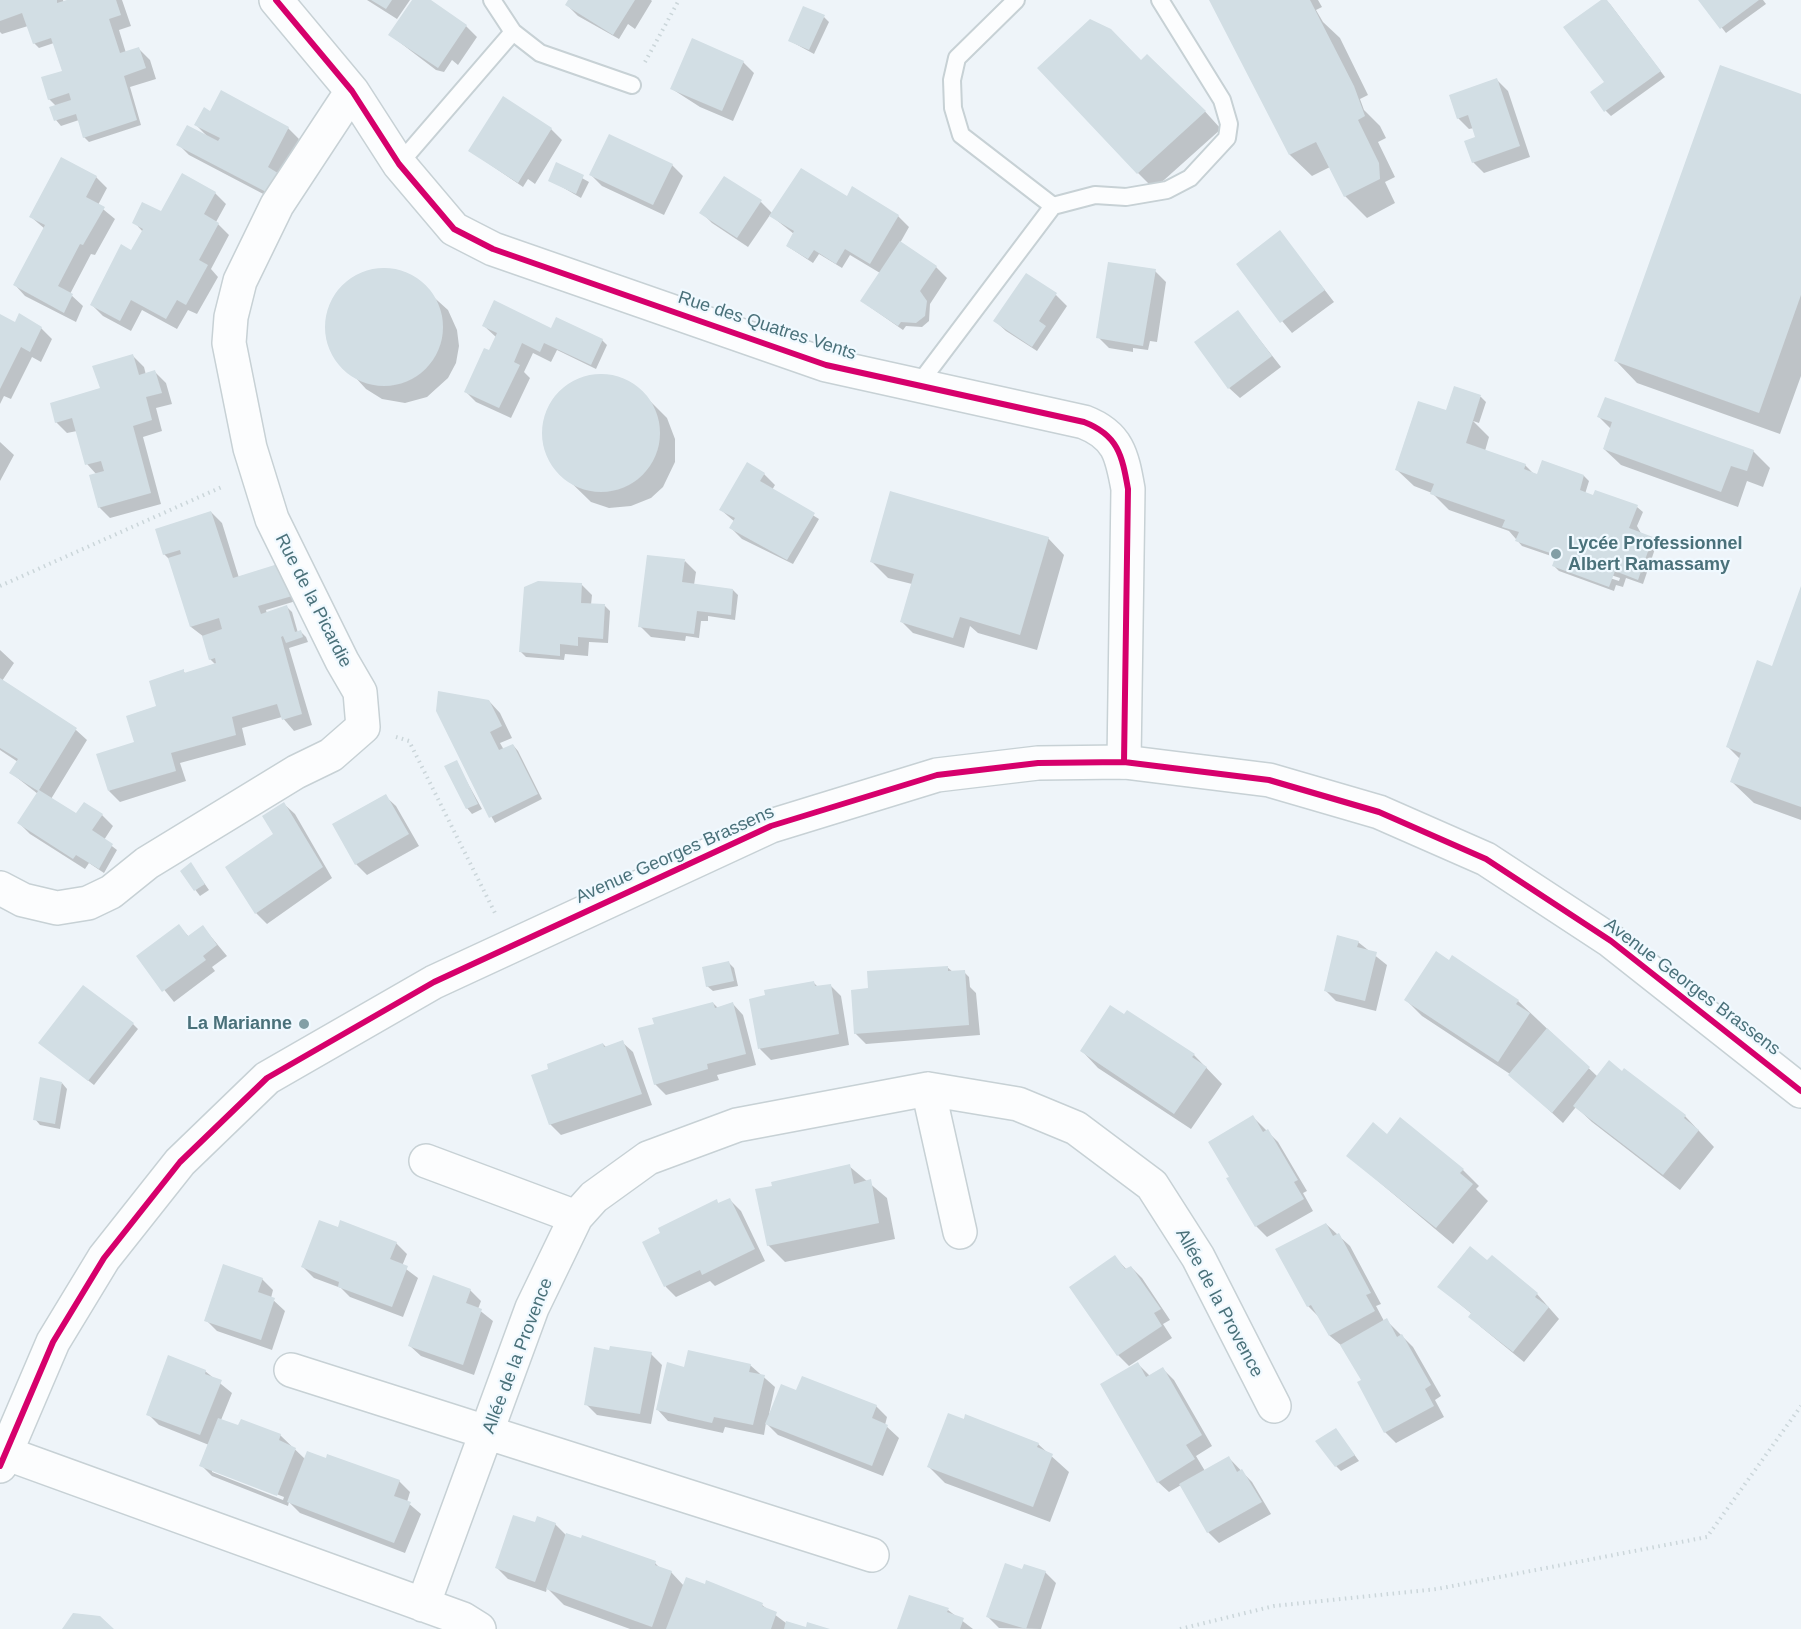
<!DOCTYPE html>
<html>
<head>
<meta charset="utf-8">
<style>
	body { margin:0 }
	canvas { display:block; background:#eef4f9 }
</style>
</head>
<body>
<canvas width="1801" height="1629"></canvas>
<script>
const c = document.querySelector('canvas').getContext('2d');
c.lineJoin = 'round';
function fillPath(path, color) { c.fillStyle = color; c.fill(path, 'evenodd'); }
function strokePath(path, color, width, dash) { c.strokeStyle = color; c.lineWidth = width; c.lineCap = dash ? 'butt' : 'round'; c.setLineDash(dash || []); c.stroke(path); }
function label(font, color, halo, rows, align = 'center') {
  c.font = font + ' Arial,sans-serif'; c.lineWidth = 4.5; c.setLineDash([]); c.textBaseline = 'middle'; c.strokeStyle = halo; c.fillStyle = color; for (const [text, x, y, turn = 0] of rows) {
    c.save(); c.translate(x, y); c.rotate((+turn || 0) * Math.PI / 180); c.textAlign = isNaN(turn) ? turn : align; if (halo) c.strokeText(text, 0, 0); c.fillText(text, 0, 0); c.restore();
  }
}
fillPath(new Path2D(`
	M0 0H63L64 3 72 0H122L131 26 119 30 126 53 139 49 150 60 156 79 130 87 141 125 89 142 84 137 79 120 61 126 56 120 57 107 49 99 64 72 54 43 39 48 34 43 28 26 2 34 0 32Z
	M367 0H410L397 19Z
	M414 0H429L466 26 477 37 458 65 452 60 444 72 436 70 390 35Z
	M570 0H651L652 1 635 29 628 24 619 39 578 16 567 5Z
	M1211 0H1318L1322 7 1316 10 1323 22 1340 38 1368 95 1360 99 1364 110 1380 126 1386 138 1378 142 1395 177 1385 182 1395 203 1367 218 1345 196 1330 167 1312 176 1290 155Z
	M1603 0 1610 4 1665 77 1611 116 1606 111Z
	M1700 0H1763L1766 4 1726 33Z
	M824 17 829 22 814 54 790 41Z
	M743 62 754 73 733 121 700 107 672 89Z
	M1142 62 1201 107 1221 129 1154 189 1138 173Z
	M1497 80 1508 91 1530 157 1484 173 1473 162 1477 138 1474 128 1469 129 1458 118 1451 96Z
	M1801 96V376L1780 434 1637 383 1616 361Z
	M503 98 551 129 562 140 535 184 528 179 523 187 470 151Z
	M210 113 288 128 299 139 269 197 189 155 178 144 209 138 196 125Z
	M557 164 589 182 581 198 550 180Z
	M672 165 683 176 664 215 602 186 591 175Z
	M96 177 107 188 98 205 115 219 95 255 91 254 70 294 83 306 76 322 25 296 15 285 45 229 31 217Z
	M215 193 226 204 216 222 229 235 211 269 218 277 197 314 188 310 177 329 142 310 131 331 103 316 92 305 132 252 143 232 134 222Z
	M847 198 898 216 909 227 900 243 936 267 947 278 930 304 929 321 922 327 906 326 903 330 867 305 880 273 850 255 842 268 819 254 813 263 787 246 794 234 770 215 748 247 712 223 701 212 761 202 772 213Z
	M1280 232 1334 302 1292 333 1268 304Z
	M393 270 409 275 448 310 457 330 459 346 456 363 448 378 427 397 405 403 382 399 366 389 333 353 327 329V317L338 293 358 276 372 271Z
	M1155 271 1166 282 1157 342 1150 341 1148 350 1133 348V352L1109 348 1098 337Z
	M1056 295 1067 306 1037 351 1006 331 995 321Z
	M1238 312 1281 367 1240 398 1229 388Z
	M0 316 15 324 41 328 52 339 41 362 32 357 11 399 4 396 0 404Z
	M484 326 552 330 602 340 607 345 596 369 557 350 551 362 533 353 524 372 530 378 511 418 476 402 465 391 497 338Z
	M133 356 144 367 146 375 155 372 166 383 172 404 156 408 162 431 143 437 161 504 110 518 99 507 97 475 87 464 77 431 67 433 56 422 101 389Z
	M613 377 634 385 667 418 675 439V462L663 487 651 498 631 506 609 508 591 502 556 468 544 446 543 428 548 409 564 389 582 379Z
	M1455 388 1481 397 1486 402 1479 423 1473 421 1489 437 1485 451 1525 465 1534 474 1584 476 1589 481 1585 494 1594 497 1596 492 1637 507 1643 512 1637 526 1642 535 1657 543 1643 584 1626 578 1623 587 1616 585 1614 591 1559 571 1554 566 1557 558 1522 546 1509 531 1449 510 1432 493 1414 486 1397 470 1447 412ZM1568 561 1620 578 1619 581 1568 564Z
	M1599 417 1753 451 1770 468 1763 487 1747 481 1738 507 1621 465 1604 449 1611 429Z
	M0 442 14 455 0 481Z
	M764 474 775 485 772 490 819 519 793 564 742 539 731 528 735 522 721 510Z
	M211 512 222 523 239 578 280 565 296 601 266 610 267 614 287 607 292 612 298 633 301 632 306 637 308 642 289 648 312 725 294 731 282 717 242 728 246 745 180 763 186 781 120 802 109 791 136 743 183 671 186 674 216 665 210 659 204 637 191 627 170 560 164 554Z
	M1048 538 1064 555 1037 650 978 633 970 626 964 648 913 633 902 622 912 584 888 578 871 561Z
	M685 561 696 572 694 585 733 590 738 595 735 620 708 616V621H701L699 638 686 636 685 641 651 637 640 626Z
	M581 584 592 595 591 605 605 606 610 611 608 643 589 642 588 656 565 654 564 660 526 657 521 652Z
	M1801 590V820L1754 803 1732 782 1740 759 1728 747 1773 668Z
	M0 650 14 663 2 681 76 730 87 740 51 799 77 815H102L113 826 104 840 117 850 104 873 89 863 85 869 30 834 19 823 38 794 11 773 18 762 0 750Z
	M489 701 500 713 512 738 500 743 504 750 513 745 518 751 542 799 495 823 482 800Z
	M456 762 482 809 472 814 467 808Z
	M385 796 396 806 419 846 367 875 356 864Z
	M284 804 295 814 332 878 267 924 256 913 273 836Z
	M191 864 209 890 200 896 182 872Z
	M179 926 189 937 203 927 227 956 212 967 215 971 174 1002 138 957Z
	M1358 942 1387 965 1376 1011 1336 1001 1325 990Z
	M729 963 734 968 738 986 713 991 707 986Z
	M947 967 953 972H964L969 977 970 987 976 993 980 1035 866 1044 855 1033 869 990Z
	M814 983 818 987 830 985 841 996 849 1045 771 1060 760 1049 751 1000Z
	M1406 1000 1518 1001 1598 1077 1623 1073 1625 1070 1685 1116 1714 1147 1680 1190 1592 1122 1576 1107 1563 1123 1510 1074 1422 1016Z
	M713 1003 718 1008 733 1004 743 1015 756 1065 717 1075 719 1080 666 1095 655 1084V1025Z
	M1127 1012 1194 1055 1222 1084 1191 1129 1098 1068 1082 1051Z
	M133 1024 138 1029 94 1085 40 1043Z
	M622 1042 633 1052 652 1105 561 1135 550 1124 603 1044 607 1048Z
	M62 1083 67 1089 60 1129 40 1125 35 1119Z
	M1253 1117 1278 1142 1307 1191 1303 1193 1313 1211 1267 1237 1256 1226 1228 1179 1231 1177Z
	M1387 1136 1463 1170 1479 1186 1476 1189 1488 1201 1453 1244 1348 1156Z
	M849 1166 887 1198 895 1239 785 1262 768 1245 773 1187Z
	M730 1200 741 1211 765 1261 715 1286 710 1281 676 1297 666 1287 644 1243 716 1201 720 1205Z
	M1326 1224 1350 1246 1381 1304 1376 1306 1384 1321 1386 1320 1413 1347 1441 1396 1435 1400 1444 1417 1396 1443 1385 1432 1363 1381 1342 1346 1330 1336 1320 1318 1308 1306Z
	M339 1229 396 1243 407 1254 402 1266 418 1278 403 1317 350 1297 341 1288 314 1278 303 1267Z
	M1115 1257 1127 1270 1131 1267 1142 1278 1170 1320 1163 1324 1172 1338 1129 1366 1118 1355 1071 1287Z
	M1488 1262 1537 1294 1559 1319 1524 1362 1481 1327 1470 1316 1472 1314 1439 1287Z
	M262 1279 273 1290 271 1298 285 1311 272 1350 217 1331 206 1320Z
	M470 1290 481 1301 478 1309 493 1321 474 1375 421 1356 410 1346Z
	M610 1351 651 1354 662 1365 651 1424 597 1415 586 1404Z
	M1138 1364 1150 1376 1163 1369 1174 1380 1212 1446 1196 1456 1205 1471 1229 1458 1252 1482 1271 1514 1219 1543 1208 1532 1181 1485 1169 1492 1158 1482Z
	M750 1365 775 1387 769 1414 797 1392 876 1406 887 1417 885 1425 899 1438 883 1476 778 1435 766 1423 764 1435 725 1427 723 1433 668 1421 658 1410 685 1369Z
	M205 1371 232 1393 221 1420 239 1427 280 1435 305 1459 399 1481 410 1492 407 1502 421 1514 405 1553 300 1513 289 1502 288 1506 212 1476 201 1465 209 1445 159 1425 148 1414ZM212 1469 284 1497 283 1500 212 1472Z
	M966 1416 1038 1444 1069 1472 1050 1522 945 1483 929 1467Z
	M1336 1430 1359 1461 1341 1471 1336 1466Z
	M536 1524H555L566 1535 655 1563 661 1569 671 1572 684 1586 762 1605 786 1623 807 1629H827H630L564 1605 547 1588 546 1592 508 1579 497 1568Z
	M1023 1571 1045 1572 1056 1583 1041 1629 999 1628 988 1617Z
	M948 1610 973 1629H899Z`), '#0003');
fillPath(new Path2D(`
	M0 0H57V3L67 0H116L121 15 109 19 120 53 139 47 146 68 124 76 137 120 83 138 76 114 54 121 49 107 71 100 69 93 48 100 41 77 62 71 51 38 33 44 22 13 0 21Z
	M371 0H392L386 9Z
	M412 0H431L467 25 438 68 388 35Z
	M568 0H635L613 35 565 5Z
	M1209 0H1310L1354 86 1365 116 1358 120 1379 163 1380 179 1344 197 1316 142 1289 155Z
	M1601 0H1607L1661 71 1604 112 1590 92 1604 82 1563 27Z
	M1698 0H1759L1720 29Z
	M803 6 825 15 809 50 788 41Z
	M1090 19 1111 29 1141 60 1147 54 1206 111 1137 174 1037 68Z
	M692 38 744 61 722 111 670 89Z
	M1720 65 1801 94V295L1759 413 1614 361Z
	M1497 78 1520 146 1472 163 1464 141 1475 137 1468 115 1457 119 1449 95Z
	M221 90 289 127 268 167 281 175 270 194 176 145 187 125 218 141 220 138 194 125 204 107 210 111Z
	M503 96 552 128 518 183 468 151Z
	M609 134 673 164 653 205 589 175Z
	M61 157 97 176 86 197 105 207 83 245 80 244 58 286 73 294 64 313 13 285 45 225 29 217Z
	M556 162 584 175 576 194 548 181Z
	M801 168 847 196 852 186 899 215 870 264 845 249 836 264 814 250 808 259 786 246 794 231 769 216Z
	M182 173 216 192 204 214 219 223 199 260 208 265 186 305 177 300 166 319 131 300 120 321 90 305 121 244 131 250 143 229 132 223 142 202 161 211Z
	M724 176 762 200 737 238 699 213Z
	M1280 230 1325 290 1280 323 1236 264Z
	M900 241 937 266 920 291 927 301 925 316 916 323 901 322 898 326 860 301Z
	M1108 262 1156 269 1143 346 1096 338Z
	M325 327a59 59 0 1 1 118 0a59 59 0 1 1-118 0Z
	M1026 273 1057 293 1039 321 1046 326 1032 347 993 321Z
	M494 300 551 328 556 317 603 339 591 365 544 343 540 352 522 343 514 362 520 365 499 408 464 392 484 348 489 350 497 333 482 326Z
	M1238 310 1272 356 1228 389 1194 342Z
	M19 313 42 327 30 352 21 347 0 389V314L15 322Z
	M133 354 139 375 155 370 162 393 146 397 152 420 133 426 151 493 98 508 89 475 104 471 101 461 85 465 72 418 55 423 50 403 100 388 92 366Z
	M542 433a59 59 0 1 1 118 0a59 59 0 1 1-118 0Z
	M1454 386 1481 395 1466 443 1526 464 1524 469 1537 474 1542 460 1584 475 1580 490 1593 495 1595 490 1638 505 1629 528 1653 537 1638 580 1615 571 1609 587 1552 566 1556 555 1515 541 1519 532 1502 527 1505 520 1430 494 1434 484 1395 470 1418 401 1446 410Z
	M1605 397 1754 450 1747 471 1731 466 1721 492 1603 449 1612 422 1597 417Z
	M747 462 765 473 760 481 815 513 787 560 729 528 735 518 719 510Z
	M890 491 1049 537 1020 635 960 617 953 638 900 622 914 574 870 562Z
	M211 511 233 578 281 563 292 596 258 606 261 614 287 605 295 632 301 630 303 637 286 643 283 636 281 637 302 714 282 720 277 704 232 717 236 735 171 753 176 771 108 791 96 754 134 742 126 716 156 706 149 681 184 669V673L216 663 215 658 209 660 202 636 222 629 219 618 190 627 168 558 181 554 180 550 163 555 155 529Z
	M647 555 685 559 682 582 733 589 731 615 697 611 694 634 638 627Z
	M538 581 582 583 581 603 605 604 603 639 578 637V646L560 644V656L519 652 524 587Z
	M1801 586V807L1730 782 1741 753 1726 747 1757 660 1772 666Z
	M0 678 77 728 39 790 76 813 84 802 103 814 92 830 113 844 99 869 76 855 73 859 17 823 38 791 9 773 18 759 0 748Z
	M438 691 489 700 502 726 490 732 499 750 513 744 538 794 489 818 436 711Z
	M457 760 478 804 466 809 444 766Z
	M386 794 409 834 355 865 332 824Z
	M284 802 323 867 255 914 225 867 273 834 262 816Z
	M191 862 205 884 194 891 180 871Z
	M179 924 188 936 203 925 217 945 203 956 206 960 162 992 136 956Z
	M1337 935 1359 941 1357 947 1377 952 1365 1001 1324 991Z
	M1436 951 1449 960 1452 955 1519 1000 1516 1004 1530 1013 1498 1062 1404 1000Z
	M729 961 734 981 706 987 702 967Z
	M948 966V971L965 970 969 1025 854 1034 851 990 868 988 867 971Z
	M814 981 815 986 831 984 839 1034 758 1049 749 999 765 995 764 990Z
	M83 985 134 1023 88 1081 38 1043Z
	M713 1002 715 1008 733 1002 746 1054 707 1064 708 1069 654 1085 638 1028 654 1024 652 1018Z
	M1110 1005 1124 1014 1127 1010 1195 1054 1192 1057 1207 1067 1174 1114 1080 1051Z
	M1547 1028 1590 1067 1552 1113 1508 1075Z
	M623 1040 642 1094 549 1125 531 1075 548 1069 547 1064 603 1043 604 1047Z
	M1609 1060 1622 1071 1624 1068 1686 1115 1684 1118 1699 1130 1663 1175 1573 1106Z
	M40 1077 62 1082 55 1124 33 1120Z
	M1253 1115 1263 1132 1268 1129 1298 1180 1294 1182 1304 1199 1255 1227 1226 1178 1229 1177 1208 1142Z
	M1400 1117 1464 1169 1460 1173 1473 1184 1436 1228 1346 1156 1373 1122 1387 1134Z
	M850 1164 854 1184 871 1179 879 1223 767 1246 755 1189 772 1186 771 1182Z
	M730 1198 755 1249 702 1275 700 1270 664 1287 642 1242 660 1233 658 1228 717 1199 718 1203Z
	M319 1220 338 1227 340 1220 397 1242 390 1259 408 1266 392 1307 338 1287 339 1282 301 1267Z
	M1326 1223 1333 1236 1339 1233 1371 1293 1366 1295 1375 1311 1329 1336 1311 1305 1307 1307 1275 1249Z
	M1470 1246 1487 1260 1492 1255 1538 1293 1535 1297 1549 1307 1513 1352 1468 1317 1471 1313 1437 1287Z
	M1115 1255 1125 1269 1131 1266 1161 1309 1154 1313 1162 1326 1117 1356 1069 1287Z
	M223 1264 263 1278 258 1292 275 1298 261 1340 204 1321Z
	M433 1275 471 1289 466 1303 482 1309 463 1365 408 1346Z
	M1387 1318 1397 1337 1402 1334 1431 1385 1425 1389 1434 1406 1384 1433 1357 1382 1361 1380 1340 1345Z
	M610 1346 652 1352 640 1414 584 1405 594 1347 609 1350Z
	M688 1350 751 1364 749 1372 765 1375 753 1425 714 1417 712 1423 656 1410 667 1362 684 1367Z
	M168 1355 206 1370 205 1374 222 1380 200 1435 146 1415Z
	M1138 1362 1146 1377 1163 1367 1202 1435 1186 1445 1195 1459 1157 1483 1100 1384Z
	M802 1376 877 1405 872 1418 888 1425 872 1466 765 1424 781 1384 796 1390Z
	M948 1413 964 1419 965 1414 1039 1443 1037 1447 1053 1454 1033 1507 927 1467Z
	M218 1418 238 1425 241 1419 281 1434 279 1440 296 1448 277 1496 199 1466Z
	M1336 1428 1355 1455 1335 1467 1315 1441Z
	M307 1451 326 1458 327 1454 400 1480 394 1496 411 1502 394 1543 287 1502Z
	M1229 1456 1237 1472 1242 1469 1262 1502 1207 1533 1179 1484Z
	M513 1515 535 1522 537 1516 556 1523 535 1582 495 1568Z
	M566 1533 581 1538 582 1535 656 1561 655 1565 672 1571 652 1627 546 1589Z
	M1005 1563 1022 1569 1024 1564 1046 1571 1026 1629 986 1617Z
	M686 1577 705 1584 706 1580 763 1603 762 1606 777 1612 771 1629H666Z
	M909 1595 949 1608 947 1612 964 1618 960 1629H897Z
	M73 1613 100 1616 114 1629H62Z
	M786 1621 806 1627 807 1622 830 1629H784Z`), '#d2dee4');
const service = new Path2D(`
	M492 0 513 32 540 53 632 85
	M1016 0 957 58 952 80 953 108 961 135 1053 206
	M399 164 513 32
	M918 385 1053 206 1095 195 1126 197 1167 190 1190 178 1227 138 1229 124 1222 100 1160 0`);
const minor = new Path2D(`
	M276 0 352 91 399 164 454 229 493 249 826 365 1084 422C1118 435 1122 455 1128 489L1124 762
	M0 888 23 900 57 908 88 903 111 892 147 863 296 772 331 755 363 727 360 692 342 661 272 519 250 448 229 343 231 317 240 281 277 205 352 91
	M928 1089 960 1232
	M426 1161 576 1217
	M291 1370 872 1555
	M5 1453 463 1619 479 1629
	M423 1605 532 1308 576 1217 594 1197 648 1158 737 1125 928 1089 1018 1104 1076 1128 1152 1185 1198 1257 1274 1406`);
const tertiary = new Path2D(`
	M0 1466 53 1342 104 1258 180 1162 267 1078 434 982 771 826 937 775 1038 763 1124 762 1269 780 1379 812 1486 859 1611 941 1801 1091`);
strokePath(service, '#c7d1d5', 20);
strokePath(minor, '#c7d1d5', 36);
strokePath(tertiary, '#c7d1d5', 36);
strokePath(new Path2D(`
	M645 62 679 0
	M0 586 224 486
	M396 737 409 741 495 913
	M1180 1629 1274 1606 1437 1589 1707 1537 1801 1406`), '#cbd6da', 4, [1.5, 4.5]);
strokePath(service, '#fcfdfe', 16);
strokePath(minor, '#fcfdfe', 33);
strokePath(tertiary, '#fcfdfe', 33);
strokePath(new Path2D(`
	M276 0 352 91 399 164 454 229 493 249 826 365 1084 422C1118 435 1122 455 1128 489L1124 762
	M0 1466 53 1342 104 1258 180 1162 267 1078 434 982 771 826 937 775 1038 763 1124 762 1269 780 1379 812 1486 859 1611 941 1801 1091`), '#d6006c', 6);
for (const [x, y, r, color] of [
	[1556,554,6,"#839fa6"],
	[304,1024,6,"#839fa6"]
]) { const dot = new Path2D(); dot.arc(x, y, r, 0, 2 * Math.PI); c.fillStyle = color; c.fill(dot); strokePath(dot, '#f0f9ff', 2); }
label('18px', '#4a717a', '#f0f9ff', [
	["Rue des Quatres Vents",767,326,18],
	["Rue de la Picardie",313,601,63],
	["Avenue Georges Brassens",675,855,-24],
	["Avenue Georges Brassens",1692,987,37],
	["Allée de la Provence",1219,1303,62],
	["Allée de la Provence",518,1356,-69]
]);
label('bold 18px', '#4a717a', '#f0f9ff', [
	["Lycée Professionnel",1568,544],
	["Albert Ramassamy",1568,565],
	["La Marianne",292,1024,"right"]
], 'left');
</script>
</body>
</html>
